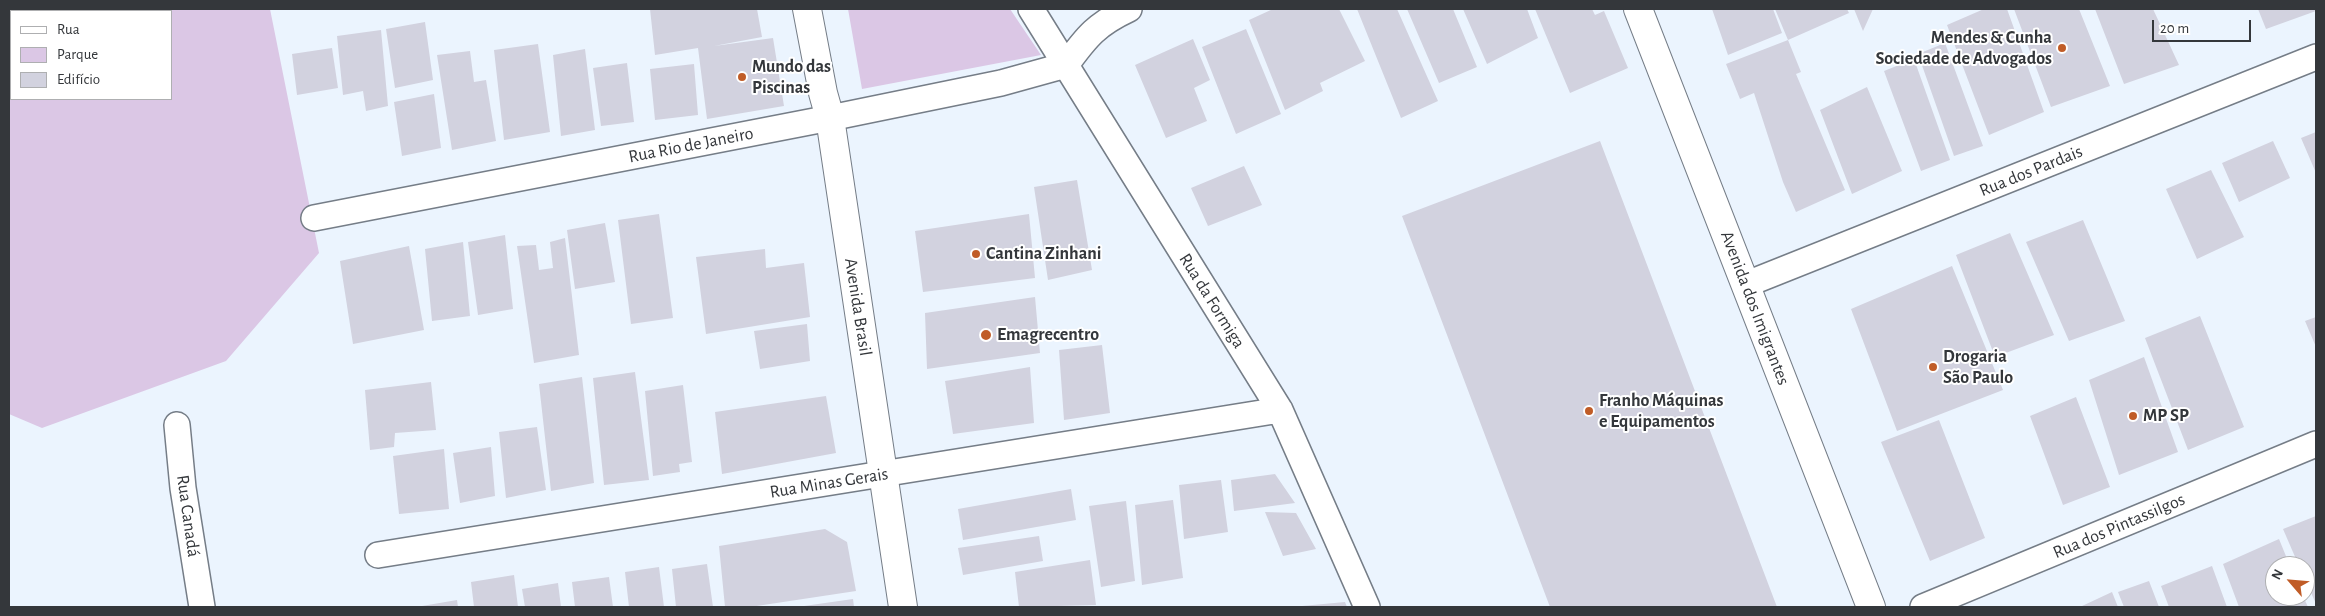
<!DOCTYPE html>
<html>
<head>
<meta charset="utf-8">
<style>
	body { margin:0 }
	#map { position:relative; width:2325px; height:616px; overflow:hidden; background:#ebf4fe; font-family:"Alegreya Sans",sans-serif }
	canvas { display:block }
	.frame { position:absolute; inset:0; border:10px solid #34373b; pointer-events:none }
	.legend { position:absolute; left:10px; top:10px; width:162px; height:90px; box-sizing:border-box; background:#fff; border:1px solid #aeafb1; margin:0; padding:6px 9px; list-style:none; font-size:15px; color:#34373b }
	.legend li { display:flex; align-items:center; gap:10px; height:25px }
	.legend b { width:25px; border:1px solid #aeafb1 }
	.north { position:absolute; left:2265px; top:556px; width:50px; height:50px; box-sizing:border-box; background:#fff; border:1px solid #aeafb1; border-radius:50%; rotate:297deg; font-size:14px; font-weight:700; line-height:20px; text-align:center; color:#34373b }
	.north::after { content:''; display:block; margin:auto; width:18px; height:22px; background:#c05c27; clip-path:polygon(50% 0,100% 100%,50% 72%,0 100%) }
	.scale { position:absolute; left:2152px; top:20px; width:99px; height:22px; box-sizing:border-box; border:2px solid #34373b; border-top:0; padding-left:6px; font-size:15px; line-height:18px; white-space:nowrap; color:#34373b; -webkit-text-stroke:4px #fff; paint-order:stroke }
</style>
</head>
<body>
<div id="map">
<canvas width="2325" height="616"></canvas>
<div class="frame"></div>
<ul class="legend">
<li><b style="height:6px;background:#fff"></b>Rua</li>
<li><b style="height:14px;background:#dbc7e5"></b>Parque</li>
<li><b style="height:14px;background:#d2d2df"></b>Edifício</li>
</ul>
<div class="north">N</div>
<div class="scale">20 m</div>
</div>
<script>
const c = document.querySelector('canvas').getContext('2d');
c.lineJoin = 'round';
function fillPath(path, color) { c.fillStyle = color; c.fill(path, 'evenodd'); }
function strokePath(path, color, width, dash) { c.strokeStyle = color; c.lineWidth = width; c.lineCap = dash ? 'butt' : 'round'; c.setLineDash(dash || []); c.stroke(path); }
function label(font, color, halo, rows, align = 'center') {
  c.font = font + ' "Alegreya Sans",sans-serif'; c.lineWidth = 4; c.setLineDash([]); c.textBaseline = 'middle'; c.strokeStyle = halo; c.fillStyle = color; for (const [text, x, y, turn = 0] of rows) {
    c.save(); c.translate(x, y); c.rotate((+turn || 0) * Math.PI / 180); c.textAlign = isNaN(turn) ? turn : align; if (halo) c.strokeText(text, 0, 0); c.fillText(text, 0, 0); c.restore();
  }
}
fillPath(new Path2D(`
	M9 9H270L319 253 226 361 42 428 9 414ZM11 11H171V99H11Z
	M848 9H1010L1041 55 862 89Z`), '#dbc7e5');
fillPath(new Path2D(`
	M650 9H757L762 37 714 46 773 38 784 106 707 119 698 48 655 55Z
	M1273 9H1339L1365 61 1320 83 1323 91 1285 110 1249 20Z
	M1357 9H1397L1438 101 1401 118Z
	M1407 9H1453L1477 67 1439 83Z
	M1463 9H1527L1538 38 1487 64Z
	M1535 9H1592L1595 15 1604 11 1628 68 1570 93Z
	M1712 9H1773L1782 33 1728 55Z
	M1775 9H1847L1849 13 1788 40Z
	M1854 9H1873L1863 31Z
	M1984 9H2007L2044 112 1989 135 1947 25Z
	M2014 9H2079L2110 86 2051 107Z
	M2095 9H2153L2179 65 2124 84Z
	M2258 9H2315L2316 11 2266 29Z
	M425 22 433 80 395 88 386 29Z
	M1246 29 1281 114 1236 134 1202 47Z
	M381 30 388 106 366 111 363 91 343 95 337 36Z
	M1193 39 1210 80 1194 88 1207 121 1166 138 1135 65Z
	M1788 40 1801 72 1796 74 1845 190 1796 212 1783 182 1754 93 1740 99 1726 64Z
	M1945 43 1983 146 1954 156 1918 54Z
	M538 44 550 132 504 140 494 50Z
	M332 48 338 88 297 95 292 54Z
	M585 49 595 130 561 136 553 55Z
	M470 51 474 82 486 80 496 141 452 150 437 55Z
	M1914 59 1950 160 1921 171 1884 71Z
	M627 63 634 122 601 126 593 68Z
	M694 64 698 115 655 120 650 69Z
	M1867 87 1902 171 1852 194 1820 110Z
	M434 94 441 148 402 156 394 102Z
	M2316 132V173L2301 138Z
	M1600 141 1777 607H1550L1402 216Z
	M2273 141 2290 178 2239 202 2222 163Z
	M1244 166 1262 205 1208 226 1191 188Z
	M2211 170 2244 237 2197 259 2166 189Z
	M1077 180 1092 270 1048 280 1034 187Z
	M659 214 673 318 631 324 618 220Z
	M1029 214 1035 278 923 292 915 231Z
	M2083 220 2125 321 2069 341 2026 242Z
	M605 223 615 282 575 289 567 230Z
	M2010 233 2054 335 1995 357 1956 255Z
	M505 235 513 309 478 315 468 242Z
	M565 238 579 355 534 363 517 246 536 245 539 270 553 268 550 242Z
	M463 242 470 316 432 321 425 249Z
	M409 246 424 330 353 344 340 261Z
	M765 249 766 268 804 263 810 317 706 334 696 257Z
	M1952 266 2003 390 1897 431 1851 309Z
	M1035 297 1040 353 927 369 925 313Z
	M2200 316 2244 427 2188 450 2145 338Z
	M2316 317V347L2305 321Z
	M807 324 810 361 760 369 754 331Z
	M1102 345 1110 413 1064 420 1059 350Z
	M2144 357 2178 452 2119 475 2089 380Z
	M1030 367 1034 423 953 434 945 381Z
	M635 372 649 480 604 485 593 378Z
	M582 377 594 483 551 491 539 384Z
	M431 382 436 430 395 433 394 447 370 450 365 390Z
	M683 385 692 462 679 464 680 472 653 476 645 391Z
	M826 396 836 453 722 474 715 412Z
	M2076 397 2110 487 2063 505 2030 416Z
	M1939 420 1985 538 1930 561 1881 442Z
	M537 427 546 490 506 498 499 432Z
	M491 447 495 496 460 503 453 453Z
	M444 449 449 509 399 514 393 456Z
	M1275 474 1295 503 1234 511 1231 480Z
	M1221 480 1228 532 1184 539 1179 485Z
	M1071 489 1076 520 963 540 958 509Z
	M1173 500 1183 578 1142 585 1135 505Z
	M1126 501 1135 581 1101 587 1089 506Z
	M1265 512 1296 513 1316 549 1283 556Z
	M2316 516V604L2305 579V566H2299L2283 529Z
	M825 529 847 542 856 591 750 607H725L719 546Z
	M1039 536 1043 561 963 575 958 548Z
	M2279 539 2290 566H2275V596H2303L2308 607H2239L2223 564Z
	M1090 560 1096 605 1019 607 1015 572Z
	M707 564 713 607H676L672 569Z
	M2212 566 2227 607H2169L2161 586Z
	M659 567 664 607H629L625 572Z
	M514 575 518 607H474L471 582Z
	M609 577 613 607H575L572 582Z
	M2149 581 2159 607H2124L2118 592Z
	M558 583 561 607H525L522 589Z
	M2112 592 2118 607H2083L2082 606Z
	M853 599 854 607H804V606Z
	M457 600 458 607H422V606Z
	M1345 602 1347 607H1302V606Z`), '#d2d2df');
const minor = new Path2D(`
	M1031 9 1280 410 1367 607
	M1066 65C1087 36 1097 24 1129 9
	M314 218 830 118 1001 83 1066 65
	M1747 284 2316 57
	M177 425 183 488 202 607
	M378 555 1280 410
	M1923 607 2316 444`);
const tertiary = new Path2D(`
	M807 9 823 93 830 118 903 607`);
const secondary = new Path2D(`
	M1638 9 1871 607`);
strokePath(minor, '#757d87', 28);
strokePath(tertiary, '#757d87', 30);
strokePath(secondary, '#757d87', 30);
strokePath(minor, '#fff', 25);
strokePath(tertiary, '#fff', 28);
strokePath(secondary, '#fff', 28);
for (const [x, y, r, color] of [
	[2062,48,5,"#c05c27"],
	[742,77,5,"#c05c27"],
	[976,254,5,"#c05c27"],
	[986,335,6,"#c05c27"],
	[1933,367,5,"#c05c27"],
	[1589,411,5,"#c05c27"],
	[2133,416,5,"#c05c27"]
]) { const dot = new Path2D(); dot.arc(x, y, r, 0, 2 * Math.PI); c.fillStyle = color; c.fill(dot); strokePath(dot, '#fff', 2); }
label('bold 18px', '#34373b', '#fff', [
	["Mendes & Cunha",2052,38,"right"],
	["Sociedade de Advogados",2052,59,"right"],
	["Mundo das",752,67],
	["Piscinas",752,88],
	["Cantina Zinhani",986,254],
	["Emagrecentro",997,335],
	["Drogaria",1943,357],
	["São Paulo",1943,378],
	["Franho Máquinas",1599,401],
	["e Equipamentos",1599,422],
	["MP SP",2143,416]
], 'left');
label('18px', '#34373b', '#fff', [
	["Rua Rio de Janeiro",691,145,-11],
	["Rua dos Pardais",2031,171,-22],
	["Rua da Formiga",1212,301,58],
	["Avenida Brasil",858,307,81],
	["Avenida dos Imigrantes",1755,308,69],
	["Rua Minas Gerais",829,483,-9],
	["Rua Canadá",188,516,82],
	["Rua dos Pintassilgos",2119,526,-23]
]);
</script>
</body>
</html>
